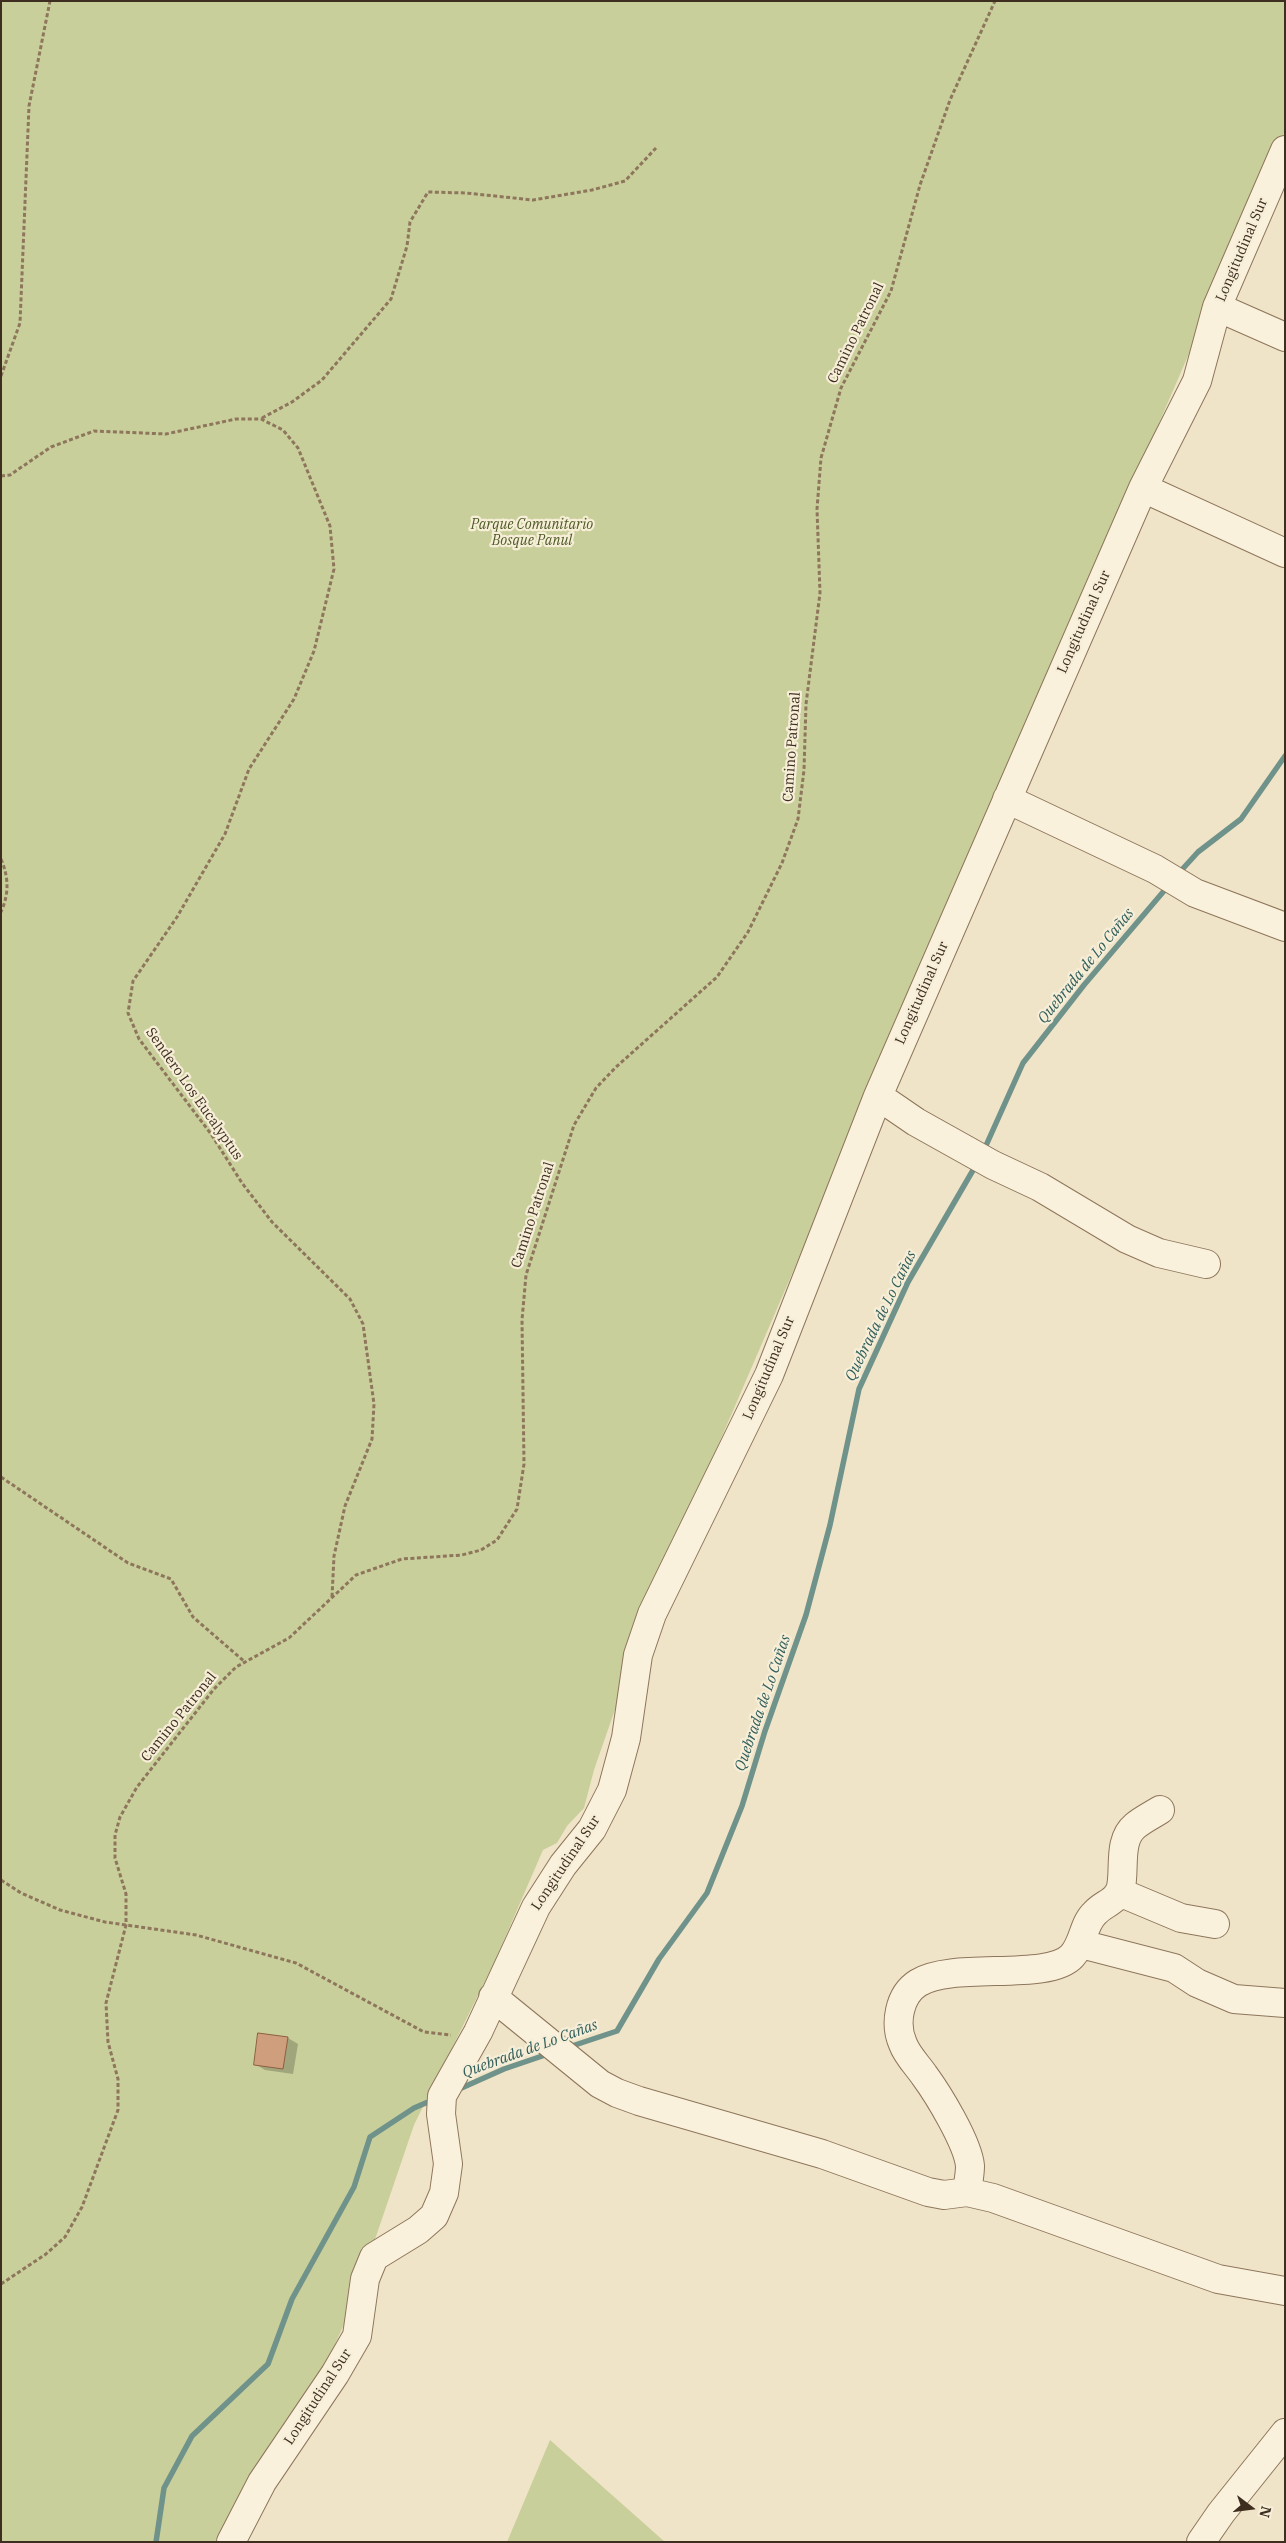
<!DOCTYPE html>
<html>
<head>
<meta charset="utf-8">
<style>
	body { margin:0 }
	#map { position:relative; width:1286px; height:2543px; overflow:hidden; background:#f0e4c8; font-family:"IBM Plex Serif",serif }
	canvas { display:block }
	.frame { position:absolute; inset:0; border:2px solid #3d2e20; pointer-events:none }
	.north { position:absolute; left:1226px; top:2483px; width:50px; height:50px; -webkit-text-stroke:4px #f7eed8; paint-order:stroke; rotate:105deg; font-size:14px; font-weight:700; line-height:20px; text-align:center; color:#3d2e20 }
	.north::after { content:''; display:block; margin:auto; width:18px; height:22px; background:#3d2e20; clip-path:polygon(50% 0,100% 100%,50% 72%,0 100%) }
</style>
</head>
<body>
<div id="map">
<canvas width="1286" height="2543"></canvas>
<div class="frame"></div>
<div class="north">N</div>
</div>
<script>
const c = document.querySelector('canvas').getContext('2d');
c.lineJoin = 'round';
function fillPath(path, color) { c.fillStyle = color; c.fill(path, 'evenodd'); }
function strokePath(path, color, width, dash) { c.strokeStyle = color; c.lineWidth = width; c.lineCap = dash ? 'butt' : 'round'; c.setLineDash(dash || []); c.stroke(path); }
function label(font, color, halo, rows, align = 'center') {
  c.font = font + ' "IBM Plex Serif",serif'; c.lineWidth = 4.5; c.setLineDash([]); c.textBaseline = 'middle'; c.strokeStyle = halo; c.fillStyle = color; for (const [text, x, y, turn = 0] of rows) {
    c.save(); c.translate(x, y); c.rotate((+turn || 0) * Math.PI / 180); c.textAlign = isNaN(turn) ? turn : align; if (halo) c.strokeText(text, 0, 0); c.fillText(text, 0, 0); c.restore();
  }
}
fillPath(new Path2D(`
	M1 1H1285V131L625 1661 619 1698 594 1770 584 1808 567 1826 557 1843 543 1850 494 1963 414 2125 353 2304 247 2542H1Z
	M550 2440 665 2542H507Z`), '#c9cf9b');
fillPath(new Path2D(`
	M288 2038 298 2044 293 2074 265 2070 255 2064Z`), '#0003');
strokePath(new Path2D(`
	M1178 874 1198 852 1241 819 1285 756
	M984 1150 1023 1063 1084 985 1169 885
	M569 2047 617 2031 659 1959 707 1893 742 1806 765 1731 806 1615 830 1525 859 1389 908 1282 976 1165
	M457 2090 504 2069 551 2053
	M156 2542 164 2488 192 2436 268 2364 292 2299 354 2187 370 2137 414 2108 435 2099`), '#6f938a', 5.5);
const building = new Path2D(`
	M258 2033 288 2037 283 2069 254 2065Z`);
fillPath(building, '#cf9f7d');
strokePath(building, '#8d5f41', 1);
const minor = new Path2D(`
	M1217 307 1285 337
	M1143 488 1285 553
	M1007 799 1155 869 1195 893 1285 927
	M878 1096 916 1122 993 1165 1040 1187 1127 1239 1159 1253 1206 1264
	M1119 1892 1181 1918 1215 1924
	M1081 1944 1174 1968 1197 1983 1234 1999 1285 2003
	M493 1997 600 2084 617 2093 639 2101 822 2154 928 2192 944 2195 967 2192 993 2198 1218 2279 1285 2291
	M967 2192C968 2184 970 2174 970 2166 968 2143 938 2094 924 2075 917 2065 907 2055 903 2044 894 2024 899 1995 918 1983 953 1961 1048 1982 1072 1956 1084 1943 1083 1924 1095 1913 1104 1903 1117 1902 1121 1887 1125 1868 1118 1840 1135 1826 1142 1820 1152 1815 1160 1810
	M231 2542 262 2482 335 2374 357 2336 365 2279 374 2257 418 2230 434 2216 444 2193 448 2164 441 2114 442 2096 478 2032 536 1907 563 1865 592 1829 612 1790 626 1738 638 1655 652 1614 769 1375 878 1096 1143 488 1197 381 1217 307 1285 150
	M1201 2542 1221 2513 1285 2433`);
strokePath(minor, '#8d765c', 30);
strokePath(new Path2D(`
	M1 376 20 323 29 106 50 1
	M262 418 292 402 322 380 391 299 407 246 410 222 428 192 466 193 533 200 592 190 625 181 656 148
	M1 476 10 475 51 447 94 431 166 434 236 419H261L283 430 298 448 330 526 334 569 314 651 294 699 249 769 225 834 177 917 133 981 128 1013 139 1039 211 1134 242 1183 272 1222 350 1299 363 1324 374 1404 372 1439 345 1506 334 1556 332 1597
	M1 859C9 878 9 894 1 912
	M1 1477 128 1563 171 1579 193 1617 245 1662
	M1 1880 21 1893 60 1910 105 1922 196 1935 296 1963 424 2032 451 2035
	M1 2284 46 2254 65 2237 82 2207 118 2110V2079L108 2042 106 2003 126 1925V1894L115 1858V1835L120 1817 137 1787 214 1689 236 1667 289 1638 356 1575 402 1559 462 1555 481 1550 497 1540 517 1509 524 1464 522 1320 526 1275 574 1125 596 1088 616 1067 717 977 748 932 782 863 798 819 804 770 806 704 820 593 817 509 821 458 841 388 891 291 920 185 950 100 995 1`), '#8d765c', 3, [4, 2.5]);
strokePath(minor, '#faf1dc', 28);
label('14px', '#3d2e20', '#f7eed8', [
	["Longitudinal Sur",1242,250,-67],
	["Camino Patronal",856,333,-64],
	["Longitudinal Sur",1084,622,-66],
	["Camino Patronal",792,747,-86],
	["Longitudinal Sur",922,993,-66],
	["Sendero Los Eucalyptus",194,1094,55],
	["Camino Patronal",533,1215,-72],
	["Longitudinal Sur",769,1368,-67],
	["Camino Patronal",179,1717,-51],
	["Longitudinal Sur",566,1863,-56],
	["Longitudinal Sur",318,2397,-57]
]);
label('italic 14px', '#4d5a26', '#f7eed8', [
	["Parque Comunitario",532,525],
	["Bosque Panul",532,541]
]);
label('italic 15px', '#2f5d5a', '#f7eed8', [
	["Quebrada de Lo Cañas",1086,966,-51],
	["Quebrada de Lo Cañas",881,1316,-64],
	["Quebrada de Lo Cañas",763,1703,-71],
	["Quebrada de Lo Cañas",530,2049,-20]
]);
</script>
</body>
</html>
